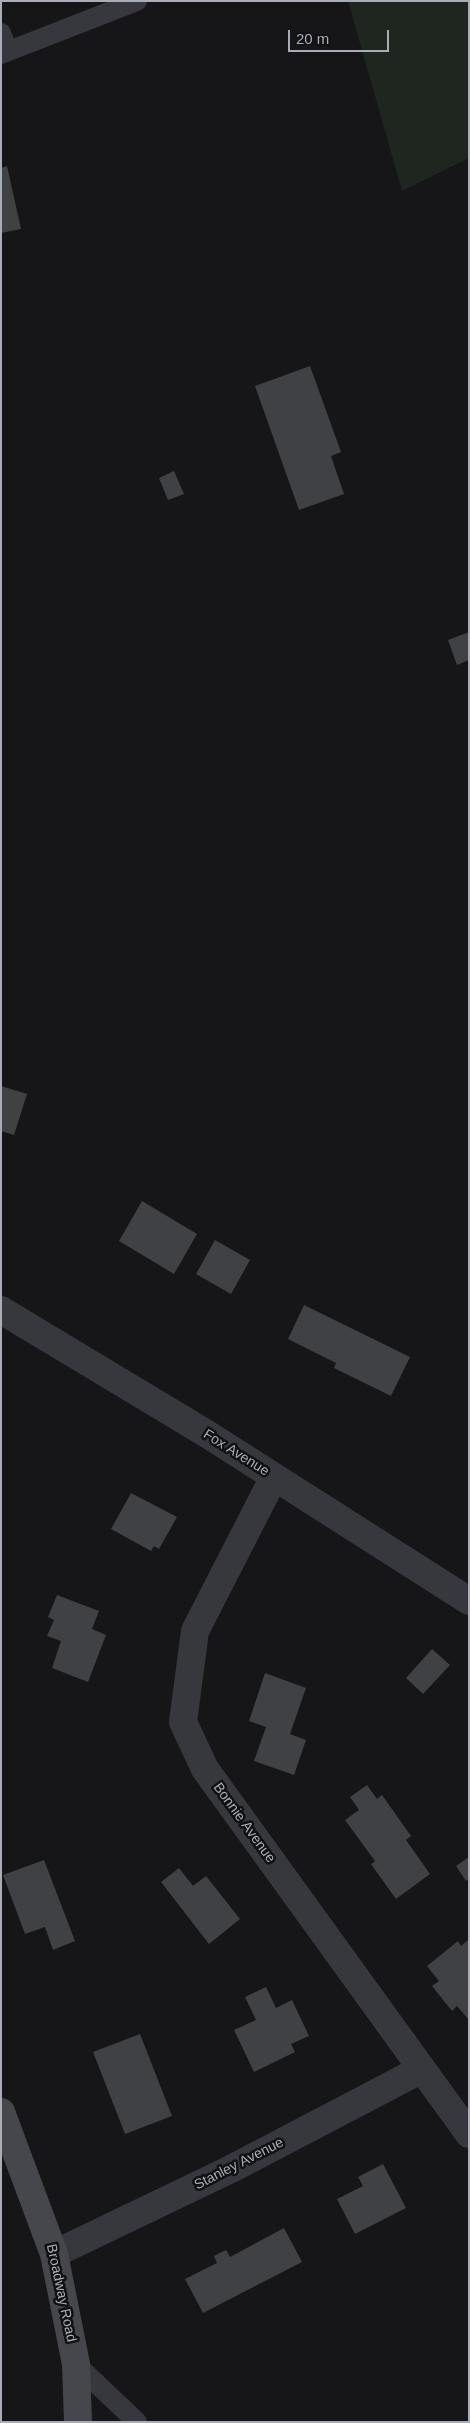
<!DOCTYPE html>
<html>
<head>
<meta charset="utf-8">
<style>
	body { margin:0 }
	#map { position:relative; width:470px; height:2423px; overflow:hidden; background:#161618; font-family:Arial,sans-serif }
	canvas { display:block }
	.frame { position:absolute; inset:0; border:2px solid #a8adb8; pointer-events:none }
	.scale { position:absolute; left:288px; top:30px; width:101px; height:22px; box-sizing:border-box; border:2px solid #a8adb8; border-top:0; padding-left:6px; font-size:15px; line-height:18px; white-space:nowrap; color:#a8adb8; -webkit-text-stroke:4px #111113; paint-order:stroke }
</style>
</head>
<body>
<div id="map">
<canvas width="470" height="2423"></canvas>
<div class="frame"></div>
<div class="scale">20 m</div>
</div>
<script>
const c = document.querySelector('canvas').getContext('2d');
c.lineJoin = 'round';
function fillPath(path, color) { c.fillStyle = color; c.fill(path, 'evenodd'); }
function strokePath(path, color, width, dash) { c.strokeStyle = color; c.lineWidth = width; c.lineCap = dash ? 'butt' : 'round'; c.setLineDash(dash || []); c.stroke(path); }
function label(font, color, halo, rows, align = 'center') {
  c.font = font + ' Arial,sans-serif'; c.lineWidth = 5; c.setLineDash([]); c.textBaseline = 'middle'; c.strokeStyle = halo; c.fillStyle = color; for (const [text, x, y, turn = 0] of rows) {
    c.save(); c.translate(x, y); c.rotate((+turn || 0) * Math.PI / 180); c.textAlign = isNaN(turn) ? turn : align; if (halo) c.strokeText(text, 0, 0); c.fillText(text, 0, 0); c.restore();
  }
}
fillPath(new Path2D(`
	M348 1H469V158L402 191Z`), '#1e261f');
fillPath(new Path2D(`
	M7 166 21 229 1 233V168Z
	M310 366 341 452 331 456 344 494 299 510 255 386Z
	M174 471 184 494 168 500 159 478Z
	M469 632V660L457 665 448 640Z
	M1 1086 27 1094 14 1135 1 1131Z
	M142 1201 197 1234 174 1274 119 1241Z
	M215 1240 250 1260 231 1294 196 1274Z
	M304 1305 410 1357 391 1396 334 1368 336 1363 288 1339Z
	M131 1493 177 1517 159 1549 154 1546 151 1551 111 1529Z
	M57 1595 99 1611 92 1629 106 1635 88 1682 52 1668 61 1641 47 1636 54 1620 48 1617Z
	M432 1649 450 1665 423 1694 406 1678Z
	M265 1673 306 1688 290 1734 306 1740 294 1775 254 1761 266 1727 249 1721Z
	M367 1785 377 1799 382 1795 411 1836 406 1840 430 1874 396 1899 371 1864 375 1861 345 1820 359 1810 350 1797Z
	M469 1857V1879L466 1881 456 1866Z
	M44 1860 75 1941 53 1950 45 1927 25 1934 3 1875Z
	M179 1868 193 1886 206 1876 240 1919 209 1944 161 1882Z
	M469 1939V2020L457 2006 452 2011 432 1986 439 1981 427 1966 458 1941 461 1946Z
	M266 1987 276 2008 292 2000 309 2036 291 2044 295 2052 254 2072 234 2030 256 2020 245 1997Z
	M140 2034 172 2116 125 2134 93 2052Z
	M383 2164 406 2208 355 2234 337 2199 363 2186 358 2177Z
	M284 2228 302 2262 203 2313 185 2279 217 2263 214 2256 226 2250 230 2257Z`), '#404145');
strokePath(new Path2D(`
	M1 33 8 51
	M1 54 137 1
	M76 2364 137 2422`), '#37383d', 20);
strokePath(new Path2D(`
	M1 1310 207 1434 469 1601
	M274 1477 195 1631 183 1722 205 1769 469 2134
	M54 2254 231 2169 422 2069`), '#37383d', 28);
strokePath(new Path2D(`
	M1 2112 54 2254 76 2364 78 2422`), '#45474d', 28);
label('14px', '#a8adb8', '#111113', [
	["Fox Avenue",236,1453,32],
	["Bonnie Avenue",244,1823,54],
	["Stanley Avenue",239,2164,-27],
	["Broadway Road",61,2293,78]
]);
</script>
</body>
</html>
